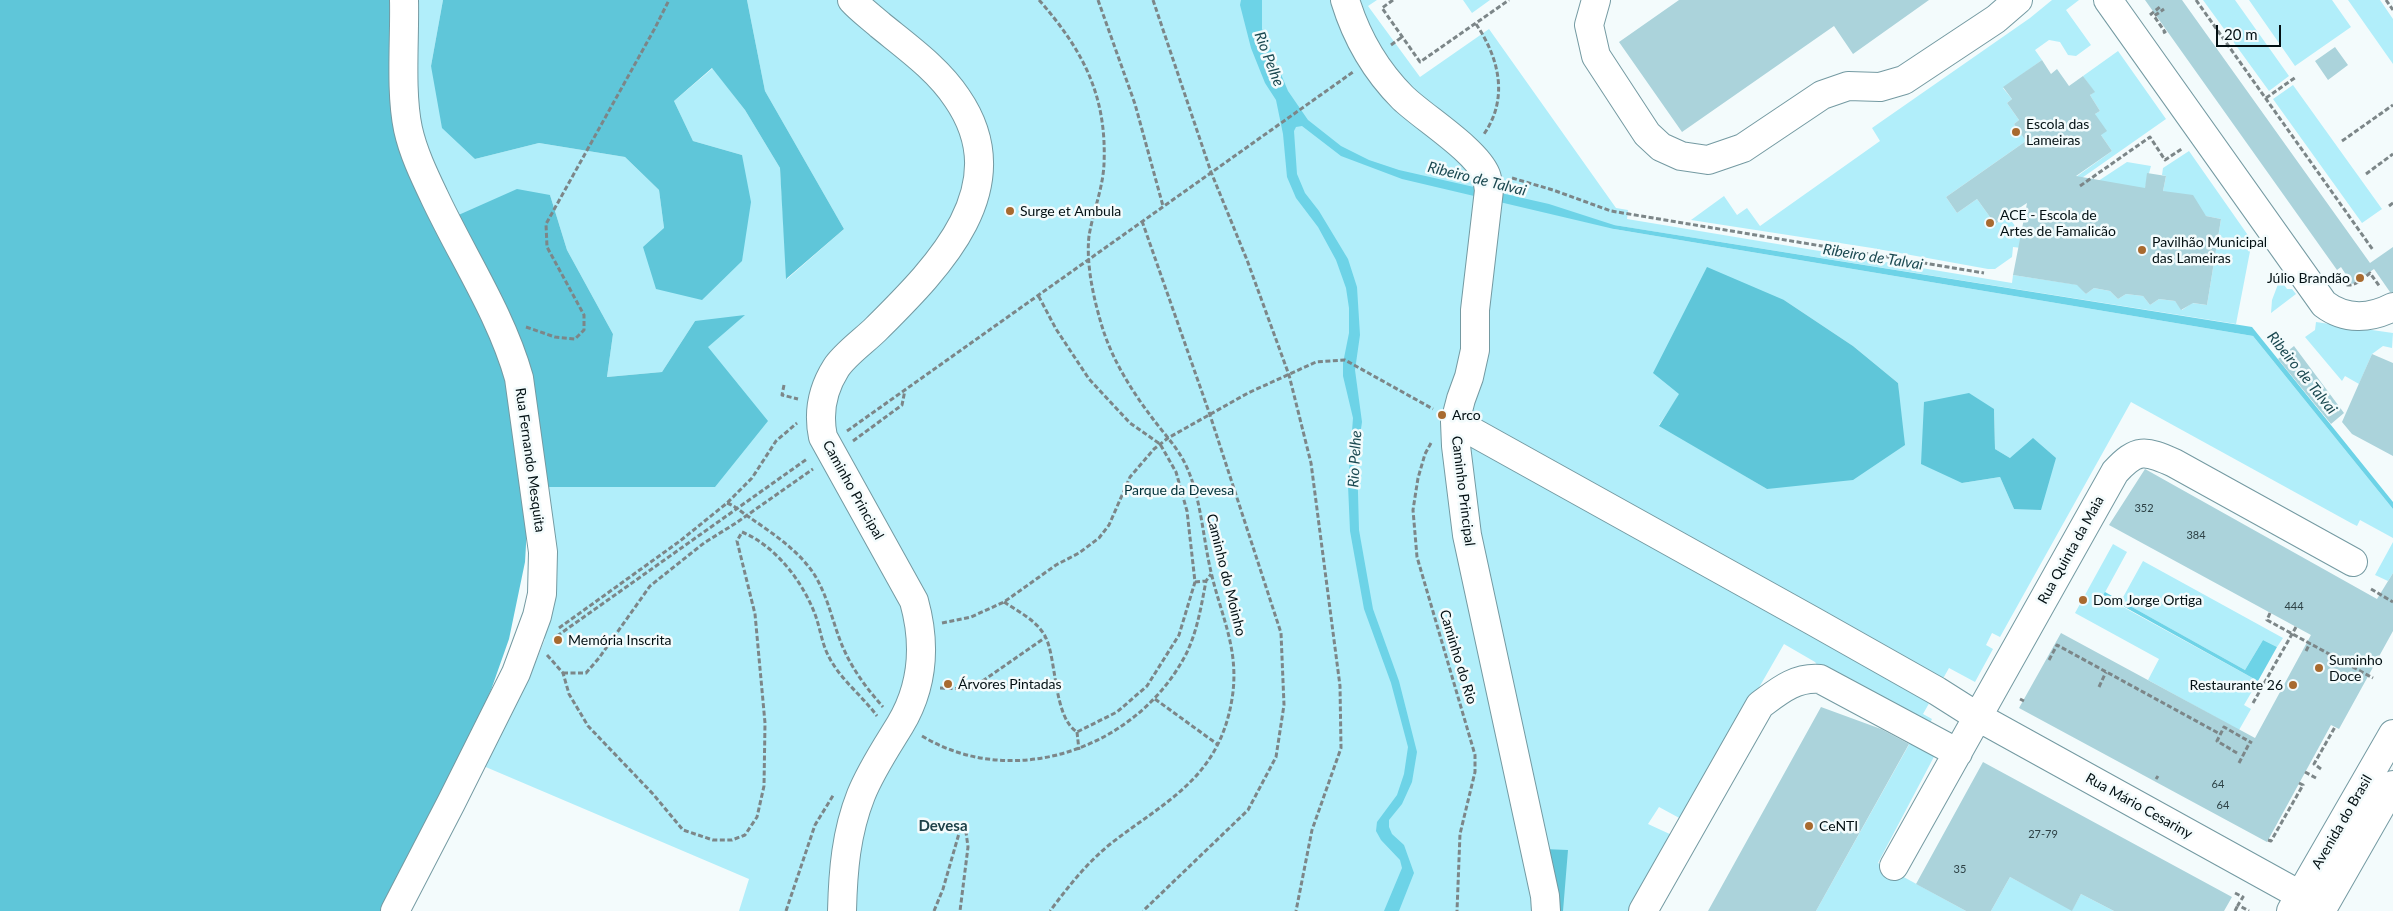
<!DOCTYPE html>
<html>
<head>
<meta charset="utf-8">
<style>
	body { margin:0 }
	#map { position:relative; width:2393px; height:911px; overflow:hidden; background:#f3fbfc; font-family:Lato,sans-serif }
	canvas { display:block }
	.scale { position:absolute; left:2216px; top:25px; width:65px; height:22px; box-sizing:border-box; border:2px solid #031013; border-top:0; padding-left:6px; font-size:15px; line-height:18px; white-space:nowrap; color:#031013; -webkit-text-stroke:4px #f3fbfc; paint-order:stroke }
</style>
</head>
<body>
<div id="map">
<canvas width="2393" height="911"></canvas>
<div class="scale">20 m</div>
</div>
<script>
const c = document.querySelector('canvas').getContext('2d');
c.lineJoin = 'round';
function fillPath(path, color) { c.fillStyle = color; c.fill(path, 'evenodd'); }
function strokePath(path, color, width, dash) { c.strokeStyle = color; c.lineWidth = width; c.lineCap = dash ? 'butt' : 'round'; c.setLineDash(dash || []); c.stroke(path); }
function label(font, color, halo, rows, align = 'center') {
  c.font = font + ' Lato,sans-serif'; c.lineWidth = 5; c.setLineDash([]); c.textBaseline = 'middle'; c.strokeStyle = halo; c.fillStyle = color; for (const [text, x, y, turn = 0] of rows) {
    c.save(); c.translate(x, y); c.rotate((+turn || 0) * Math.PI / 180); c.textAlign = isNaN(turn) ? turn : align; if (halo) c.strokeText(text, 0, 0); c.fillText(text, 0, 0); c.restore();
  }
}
fillPath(new Path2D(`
	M414 0H443L431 66 475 159 539 143 625 157 659 190 664 228 656 289 742 155 693 141 674 101 713 68 745 110 780 168 787 279 844 229 765 91 747 0H1377L1368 6 1420 77 1489 29 1616 208 1628 210 1627 219 2012 283 2013 275 2079 285 2086 294 2094 288 2110 291 2118 299 2126 294 2143 296 2150 305 2159 299 2175 301 2182 310 2192 303 2207 305 2221 219 2206 216 2163 191 2166 176 2162 175 2163 168 2189 151 2252 241 2236 324 1626 227 1614 225V229L2253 336 2393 509V538L2360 520 2357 526 2351 523 2131 402 2000 637 1992 633 1986 645 1993 649 1975 682 1949 668 1923 714 1932 719 1928 727 1821 670 1815 662 1784 644 1683 820 1659 807 1648 824 1674 836 1628 911H739L749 879 481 765 531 659 536 661 545 639 540 637 541 487 708 347 695 321 662 372 607 377 613 334 567 250 550 195 454 217 423 145 414 92ZM1784 300 1853 346 1898 383 1899 405 1767 489 1659 425 1680 394ZM1994 409 1995 449 2010 458 2014 509 2000 477 1962 483Z
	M1463 0H1490L1472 13Z
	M2052 0H2079L2066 10 2091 45 2076 56 2068 55 2060 42 2049 40 2035 50 2042 60 2003 88 2012 99 2007 103 2019 120 2014 124 2026 141 1946 197 1957 213 1977 199 1995 224 2008 216 2030 247 2039 250 2013 247 2012 257 1995 269H1988L1872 248 1691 220 1724 196 1737 215 1747 208 1760 226 1880 141 1872 128 2030 18Z
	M2203 0H2235L2289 76 2269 91Z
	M2249 0H2332L2351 27 2295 66Z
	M2348 0H2380L2393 19V64Z
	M2118 51 2166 119 2079 180 2076 177 2112 151 2101 135 2095 114 2100 111 2090 95 2094 92 2083 76Z
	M2293 85 2382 209 2362 223 2273 99Z
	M2127 162 2151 166 2145 188 2080 193Z
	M2280 279 2287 289H2292L2296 294 2271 313 2272 300Z
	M2316 322 2393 333 2392 348 2383 346 2372 354 2359 384 2345 376 2342 381 2305 337 2315 330Z
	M2393 542V573L2388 581 2375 575Z
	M2113 544 2127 552 2103 596 2258 681 2244 705 2251 709 2239 730 2148 680 2159 659 2075 613Z
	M2143 561 2283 638 2277 647 2263 640 2245 670 2121 601Z
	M1911 741 1937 751 1878 863 1966 911H1816Z
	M2010 877 2072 910 2081 894 2114 911H1991Z`), '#b1eefa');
fillPath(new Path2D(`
	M0 0H395L396 104 487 325 507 383 527 527 525 562 509 639 491 690 464 750 382 911H0Z
	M443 0H747L765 91 844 229 786 279 780 168 745 110 712 68 674 101 693 141 742 155 751 202 742 261 702 300 656 289 643 247 664 228 659 190 625 157 539 143 475 159 442 128 431 66Z
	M517 189 550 195 567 250 613 334 607 377 662 372 695 321 745 315 708 347 768 421 715 487H541L454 217Z
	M1707 267 1784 300 1853 346 1898 383 1905 445 1853 480 1767 489 1659 426 1679 394 1653 373Z
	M1969 393 1994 409 1995 449 2010 458 2033 438 2056 458 2041 510 2014 509 2000 477 1962 483 1921 464 1924 402Z
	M1543 849 1568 850 1563 911H1555Z`), '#5fc6d9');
fillPath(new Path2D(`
	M1241 0H1262V29L1288 91 1308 120 1341 146 1369 160 1399 170 1549 204 1614 225 2252 327 2393 502V509L2253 336 1614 229 1402 179 1341 156 1302 126 1296 127 1294 131 1297 174 1305 193 1319 211 1348 259 1357 287 1360 335 1355 370 1362 422 1357 456 1359 530 1373 609 1399 681 1417 752 1412 782 1402 804 1389 820V827L1392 834 1404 845 1414 873 1399 911H1384L1402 868 1400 860 1381 840 1376 831 1377 822 1397 795 1404 774 1408 747 1391 683 1364 609 1350 531 1348 485 1353 418 1343 376V363L1349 333V308L1346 288 1336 260 1318 227 1296 198 1287 177 1283 134 1276 100 1265 83 1251 48 1240 5Z
	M2105 592 2245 670 2263 640 2277 647 2258 681 2103 595Z`), '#6dd3e7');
fillPath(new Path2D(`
	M1679 0H1929L1853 54 1834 26 1682 132 1619 42Z
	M2145 0H2182L2370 263 2393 247V292H2390L2374 269 2352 284 2341 267 2337 270Z
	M2335 47 2348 65 2328 80 2315 61Z
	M2042 60 2051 74 2057 69 2069 86 2083 76 2095 92 2090 95 2100 111 2095 114 2107 131 2101 135 2112 151 2076 176 2145 188 2147 173 2166 176 2163 191 2193 195 2206 216 2221 219 2207 305 2193 303 2181 310 2175 301 2159 299 2150 305 2143 296 2126 294 2118 299 2110 291 2094 288 2086 294 2077 285 2013 275 2027 203 1995 224 1977 199 1957 213 1946 197 2026 141 2014 124 2019 120 2007 103 2012 99 2003 87Z
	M2294 346 2344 413 2331 424 2278 359Z
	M2372 354 2393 363V456L2352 434 2342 422Z
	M2145 469 2377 599 2393 573V631L2339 729 2331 725 2267 842 2019 708 2061 633 2255 738 2311 635 2109 525Z
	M1821 707 1881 729 1909 744 1816 911H1708Z
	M1983 762 2232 897 2224 911H2114L2081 894 2072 911 2010 877 1991 911H1966L1916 884Z`), '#abd3db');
const minor = new Path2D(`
	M1345 0C1356 36 1376 71 1403 98 1424 118 1476 150 1486 175 1488 180 1488 186 1489 190L1475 310V350L1469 377 1461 399 1455 422 1456 446 1467 535 1545 896 1546 911
	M1596 0 1589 25 1596 56 1647 134 1661 147 1681 156 1708 160 1743 148 1822 95 1848 86 1880 87 1904 80 1996 19 2018 0
	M2108 0 2324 304C2345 320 2370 319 2393 307
	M1455 422 1813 621 1937 691 1978 717 2300 895
	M1894 866 2115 472C2137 448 2145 450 2174 463L2353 562
	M395 911 451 803 516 673 537 616 542 594 543 552 519 378C501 314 462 256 434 196 424 175 413 152 408 129 400 91 405 39 404 0
	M842 911C843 871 846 833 861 795 871 770 886 748 900 725 924 685 926 644 914 601L823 437C818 413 822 390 836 368 844 355 865 340 876 329 937 268 1019 188 957 98 938 69 907 47 880 25 871 17 860 9 852 0
	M1643 911 1760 705C1779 691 1795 677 1820 679L1958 753`);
const major = new Path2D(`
	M2291 911 2393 734
	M2321 911 2393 785`);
strokePath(minor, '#749aa2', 30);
strokePath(major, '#749aa2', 30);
strokePath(new Path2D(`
	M1039 0C1083 50 1107 96 1104 164 1103 188 1093 212 1089 236 1086 263 1093 296 1101 323 1111 358 1131 390 1153 419 1162 431 1173 443 1181 456 1201 490 1202 534 1211 572 1221 616 1240 650 1232 699 1219 779 1165 801 1109 845 1086 864 1068 887 1050 911
	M1098 0 1135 104 1163 206
	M1153 0 1211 172 1247 260 1289 375 1311 463 1340 686 1341 748 1312 830 1296 911
	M1393 0 1382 8 1420 62 1509 0
	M2196 0 2373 250
	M2386 0 2393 10
	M2150 15 2161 6
	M1476 24C1499 58 1509 98 1484 134
	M2163 33 2165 32 2154 16 2164 9
	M1391 45 1402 37
	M2266 98 2296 77
	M2342 141 2393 105
	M2366 174 2393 154
	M1512 178 1553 190 1611 211 1984 273
	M2080 186 2150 137 2165 160 2183 148
	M2389 206 2393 203
	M1142 221 1210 415 1281 633 1284 705 1276 757 1248 810 1143 911
	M2340 281C2351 291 2361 280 2370 273L2380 287
	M526 327 555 337 575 339 584 330V315L547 247 546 224 655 28 669 0
	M784 385 782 395 798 399
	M847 431 1353 72
	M853 441 902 405 905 390
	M1431 443 1425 454 1418 478 1413 510 1417 557 1475 755V772L1460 834 1457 911
	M727 503C737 507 741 512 749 517 775 535 807 556 820 585 831 607 835 632 846 654 855 673 869 691 883 707
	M1195 582 1206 581
	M2371 589 2393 602
	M1004 602C1019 612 1036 620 1045 636 1057 658 1053 717 1077 732L1117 712 1147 686 1179 635 1195 582 1187 511 1176 472 1160 444 1130 423 1089 379 1056 329 1038 295
	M2270 613 2267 620 2373 678
	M942 623 971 617 1004 602 1056 565 1079 553 1099 538 1109 525 1130 477 1154 449 1168 438 1248 393 1316 362 1345 360 1433 409
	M559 628 680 541 727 503 752 478 776 441 797 423
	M557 636 807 459
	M2306 651 2310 643
	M547 655 563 673 569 694 588 726 653 794 683 830 713 840H732L745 835 757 817 764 786 765 723 755 614 737 541 742 532C776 546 804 583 816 617 820 629 822 642 827 653 839 679 861 694 877 716
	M2049 660 2057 645 2220 734
	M563 673H586L599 658 650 586 704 543 736 523 813 469
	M2099 687 2106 672
	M940 688 971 689 1046 637
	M1155 699 1217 744
	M2020 699 2024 701
	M2253 703 2296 627
	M1077 732 1079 750
	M922 736C1013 791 1134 749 1184 658 1197 634 1201 607 1206 581L1211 574
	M2237 753 2217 741 2224 727 2252 743
	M2239 763 2250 742
	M2321 769 2314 764 2335 727
	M2305 772 2316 778
	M2156 779 2158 776
	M2268 840 2271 841 2303 785 2299 783
	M2235 893 2243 897 2238 905 2249 911
	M786 911 815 825 834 794
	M934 911 943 889 960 830 966 832 968 847 960 911
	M2235 911 2238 905`), '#7c8688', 3, [5, 2.5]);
strokePath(minor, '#fff', 28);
strokePath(major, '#fff', 28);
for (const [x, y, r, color] of [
	[2016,132,5,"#a86a2f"],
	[1010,211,5,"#a86a2f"],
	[1990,223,5,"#a86a2f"],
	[2142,250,5,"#a86a2f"],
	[2360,278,5,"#a86a2f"],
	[1442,415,5,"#a86a2f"],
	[2083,600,5,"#a86a2f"],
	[558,640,5,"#a86a2f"],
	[2319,668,5,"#a86a2f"],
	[948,684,5,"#a86a2f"],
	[2293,685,5,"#a86a2f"],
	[1809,826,5,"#a86a2f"]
]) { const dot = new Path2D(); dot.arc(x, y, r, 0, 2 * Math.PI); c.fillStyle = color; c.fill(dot); strokePath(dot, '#f3fbfc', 2); }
label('11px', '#2d4145', null, [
	["352",2144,508],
	["384",2196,535],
	["444",2294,606],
	["64",2218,784],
	["64",2223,805],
	["27-79",2043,834],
	["35",1960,869]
]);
label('14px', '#031013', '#f3fbfc', [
	["Escola das",2026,124],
	["Lameiras",2026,140],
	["Surge et Ambula",1020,211],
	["ACE - Escola de",2000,215],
	["Artes de Famalicão",2000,231],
	["Pavilhão Municipal",2152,242],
	["das Lameiras",2152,258],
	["Júlio Brandão",2350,278,"right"],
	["Arco",1452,415],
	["Dom Jorge Ortiga",2093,600],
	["Memória Inscrita",568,640],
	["Suminho",2329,660],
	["Doce",2329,676],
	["Árvores Pintadas",958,684],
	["Restaurante 26",2283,685,"right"],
	["CeNTI",1819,826]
], 'left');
label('14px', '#031013', '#f3fbfc', [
	["Rua Fernando Mesquita",530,460,82],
	["Caminho Principal",853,490,61],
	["Caminho Principal",1463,491,83],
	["Rua Quinta da Maia",2071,550,-61],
	["Caminho do Moinho",1226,575,76],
	["Caminho do Rio",1458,657,73],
	["Rua Mário Cesariny",2139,806,29],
	["Avenida do Brasil",2342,822,-60]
]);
label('14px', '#003139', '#f3fbfc', [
	["Parque da Devesa",1179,490]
]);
label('italic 15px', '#1b4951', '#f3fbfc', [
	["Rio Pelhe",1269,59,69],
	["Ribeiro de Talvai",1477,179,14],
	["Ribeiro de Talvai",1873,257,9],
	["Ribeiro de Talvai",2302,373,51],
	["Rio Pelhe",1355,459,-87]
]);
label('bold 15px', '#1d4148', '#f3fbfc', [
	["Devesa",943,826]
]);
</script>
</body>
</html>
